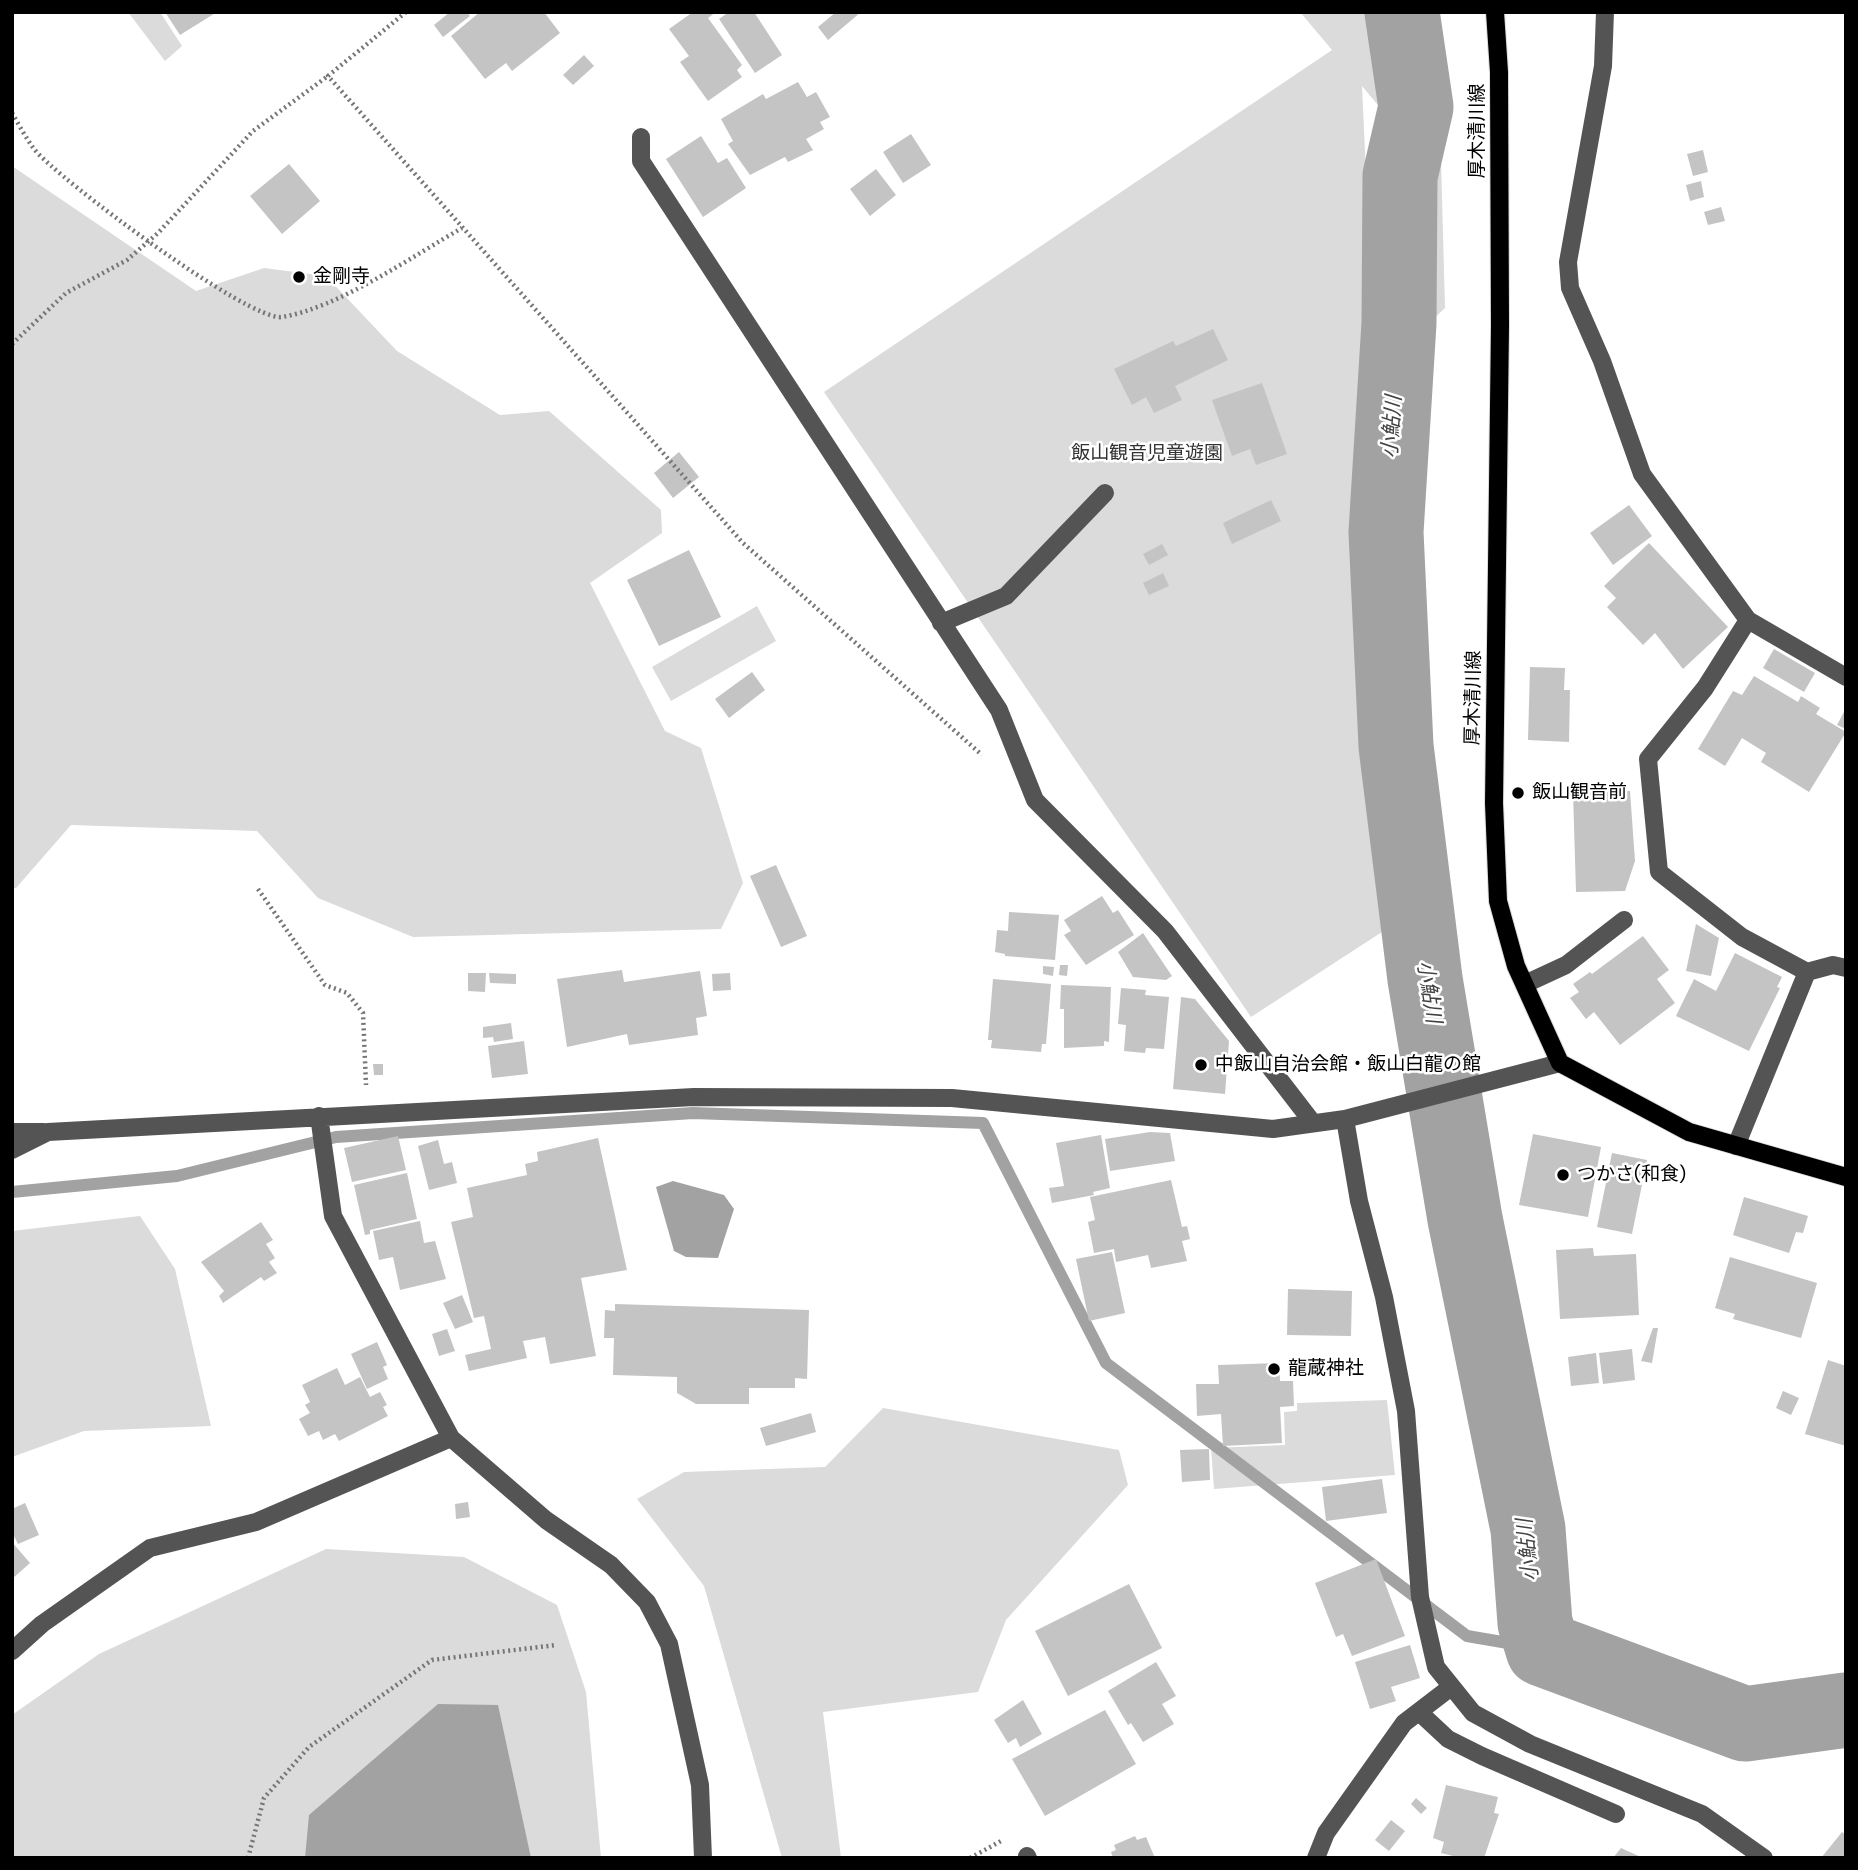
<!DOCTYPE html>
<html>
<head>
<meta charset="utf-8">
<style>
	body { margin:0 }
	#map { position:relative; width:1858px; height:1870px; overflow:hidden; background:#fff; font-family:"DM Sans",sans-serif }
	canvas { display:block }
	.frame { position:absolute; inset:0; border:14px solid #000; pointer-events:none }
</style>
</head>
<body>
<div id="map">
<canvas width="1858" height="1870"></canvas>
<div class="frame"></div>
</div>
<script>
const c = document.querySelector('canvas').getContext('2d');
c.lineJoin = 'round';
function fillPath(path, color) { c.fillStyle = color; c.fill(path, 'evenodd'); }
function strokePath(path, color, width, dash) { c.strokeStyle = color; c.lineWidth = width; c.lineCap = dash ? 'butt' : 'round'; c.setLineDash(dash || []); c.stroke(path); }
function label(font, color, halo, rows, align = 'center') {
  c.font = font + ' "DM Sans","Noto Sans JP",sans-serif'; c.lineWidth = 5; c.setLineDash([]); c.textBaseline = 'middle'; c.strokeStyle = halo; c.fillStyle = color; for (const [text, x, y, turn = 0] of rows) {
    c.save(); c.translate(x, y); c.rotate((+turn || 0) * Math.PI / 180); c.textAlign = isNaN(turn) ? turn : align; if (halo) c.strokeText(text, 0, 0); c.fillText(text, 0, 0); c.restore();
  }
}
fillPath(new Path2D(`
	M128 12H160L182 46 165 61Z
	M1300 12H1437L1445 308 1376 373 1402 919 1251 1017 824 392 1332 50ZM1362 86 1403 135 1368 196 1367 195Z
	M12 166 196 291 264 268 326 276 397 351 500 415 549 411 661 510 662 533 590 583 665 731 701 748 743 883 721 929 413 937 318 898 257 831 71 825 16 888H12Z
	M757 606 776 641 671 701 652 667Z
	M140 1216 175 1269 211 1426 84 1431 12 1457V1231Z
	M1387 1400 1395 1475 1214 1489 1211 1448 1285 1445 1284 1412 1297 1411V1403Z
	M883 1408 1119 1450 1128 1485 1006 1620 978 1692 823 1712 841 1858H782L704 1586 637 1499 684 1472 825 1467Z
	M326 1549 464 1557 557 1605 586 1692 601 1858H12V1715L99 1654Z`), '#dbdbdb');
fillPath(new Path2D(`
	M673 1181 724 1195 734 1209 718 1258 686 1257 674 1251 656 1187Z
	M438 1704 498 1705 531 1858H305L309 1815Z`), '#a2a2a2');
strokePath(new Path2D(`
	M12 1192 177 1176 336 1137 693 1113 983 1123 1106 1363 1467 1636 1543 1649`), '#a2a2a2', 12);
strokePath(new Path2D(`
	M1402 12 1416 107 1400 176 1399 323 1386 532 1396 746 1425 979 1465 1219 1528 1529 1535 1623 1543 1649 1745 1724 1846 1710`), '#a2a2a2', 75);
fillPath(new Path2D(`
	M165 12H217L180 35Z
	M450 12H467L470 16 443 37 434 25Z
	M480 12H544L560 33 512 71 506 63 485 79 451 36Z
	M693 12H716L708 18 742 65 737 70 742 77 708 101 680 62 689 56 669 29Z
	M729 12H754L782 55 755 73 719 19Z
	M836 12H861L828 40 818 27Z
	M584 55 594 66 573 85 563 75Z
	M798 82 807 97 816 92 830 117 820 122 824 129 806 139 813 150 788 162 785 157 750 175 728 144 733 141 721 119 763 94 766 99Z
	M911 134 931 165 903 183 883 152Z
	M701 136 718 163 727 158 746 188 703 217 666 159Z
	M1703 150 1708 172 1693 176 1687 154Z
	M289 164 320 201 282 234 250 196Z
	M876 169 896 195 870 216 850 189Z
	M1701 181 1704 197 1690 201 1686 185Z
	M1721 207 1725 221 1708 225 1704 212Z
	M1213 329 1228 360 1175 386 1182 400 1154 413 1146 397 1132 405 1114 369 1173 341 1176 346Z
	M1262 383 1287 454 1256 465 1250 449 1232 456 1212 400Z
	M679 452 699 477 673 498 654 473Z
	M1271 500 1281 521 1232 544 1223 523Z
	M1629 505 1652 536 1613 565 1590 533Z
	M1649 543 1728 627 1683 669 1655 633 1643 645 1607 607 1616 598 1604 586Z
	M1162 544 1168 555 1149 565 1143 554Z
	M689 550 721 617 659 646 627 580Z
	M1163 573 1169 586 1149 595 1143 583Z
	M1774 649 1815 673 1804 692 1763 668Z
	M1530 667 1565 668 1564 690H1570L1569 742 1528 740Z
	M752 672 765 690 729 718 715 699Z
	M1754 676 1798 702 1801 696 1820 708 1816 714 1846 732 1809 792 1761 762 1766 753 1742 738 1725 766 1698 749 1733 691 1742 695Z
	M1846 708V729L1837 725Z
	M1630 791 1635 861 1625 891 1576 892 1573 793Z
	M776 865 807 936 781 947 750 876Z
	M1102 896 1113 913 1118 910 1134 935 1086 965 1064 935 1071 931 1064 920Z
	M1009 912 1059 915 1055 960 1005 956V954L995 952 997 930 1008 931Z
	M1696 924 1719 938 1711 976 1686 971Z
	M1143 933 1172 976 1166 980 1133 977 1118 952Z
	M1643 936 1669 970 1657 979 1675 1003 1620 1045 1594 1012 1586 1019 1570 998 1579 992 1573 984 1590 972 1592 974Z
	M1735 953 1782 977 1777 987 1780 988 1749 1051 1676 1016 1694 979 1716 991Z
	M1060 965H1068L1067 976 1059 975Z
	M1043 966 1054 967 1053 976 1043 974Z
	M622 970 624 982 700 971 707 1016 696 1018 698 1035 629 1045 627 1034 567 1047 557 979Z
	M468 973H486L485 992 468 991Z
	M489 973 516 974V984L490 983Z
	M730 973 731 990 713 991 712 974Z
	M993 979 1051 984 1046 1044H1042L1041 1052 991 1048 992 1040H988Z
	M1061 985 1111 987 1109 1042 1104 1041V1046L1064 1048V1009H1060Z
	M1121 988 1146 990 1145 995 1169 997 1164 1049 1146 1048 1145 1053 1124 1051 1126 1025 1118 1024Z
	M1181 997 1195 999 1229 1041 1225 1094 1173 1089Z
	M511 1023 513 1039 494 1042 493 1037 483 1038V1027Z
	M524 1041 528 1074 492 1078 488 1046Z
	M373 1064H383V1075H374Z
	M1150 1132 1170 1133 1175 1161 1110 1171 1105 1139Z
	M1533 1134 1601 1147 1588 1217 1519 1205Z
	M1101 1135 1110 1188 1093 1192 1094 1195 1052 1203 1049 1188 1064 1186 1056 1143Z
	M398 1136 406 1170 352 1182 344 1148Z
	M598 1138 627 1270 581 1278 596 1356 550 1364 545 1337 523 1341 527 1358 469 1371 465 1355 491 1349 484 1316 474 1318 451 1222 473 1217 467 1188 527 1175 525 1164 538 1161 537 1152Z
	M438 1140 444 1164 452 1162 457 1183 429 1190 418 1146Z
	M1612 1153 1647 1160 1632 1234 1597 1227Z
	M407 1173 417 1219 370 1230V1234L365 1235 354 1185Z
	M1171 1180 1182 1227 1187 1226 1190 1239 1182 1241 1187 1261 1151 1268 1148 1255 1116 1262 1114 1249 1094 1253 1088 1222 1095 1220 1090 1197Z
	M1744 1197 1808 1216 1803 1233 1796 1232 1789 1253 1733 1235Z
	M420 1221 424 1243 435 1241 446 1279 400 1290 393 1257 379 1260 373 1231Z
	M261 1222 273 1240 266 1244 275 1258 269 1262 277 1273 264 1281 261 1277 223 1303 219 1296 224 1291 201 1262Z
	M1593 1248 1594 1256 1636 1254 1639 1315 1560 1319 1556 1250Z
	M1112 1252 1125 1313 1089 1321 1076 1259Z
	M1730 1257 1817 1283 1801 1338 1733 1319 1735 1314 1715 1308Z
	M1288 1289 1352 1291 1351 1336 1287 1335Z
	M462 1295 473 1322 455 1329 443 1303Z
	M615 1304 809 1310 807 1379 795 1378V1388H749V1404H696L677 1393V1377L613 1375 614 1338H604L605 1310 615 1311Z
	M1653 1328H1658L1652 1363 1641 1361Z
	M447 1329 455 1351 439 1356 432 1334Z
	M377 1342 387 1365 383 1367 388 1379 367 1389 351 1354Z
	M1632 1349 1635 1380 1603 1384 1599 1353Z
	M1596 1353 1599 1383 1571 1386 1568 1357Z
	M1828 1360 1846 1366V1446L1805 1434Z
	M1279 1363 1280 1381H1293L1294 1406 1280 1407 1282 1443 1223 1446 1221 1414 1197 1416 1196 1384H1219L1218 1365Z
	M337 1368 345 1385 360 1377 370 1397 380 1392 387 1405 383 1407 388 1416 339 1441 335 1434 323 1440 319 1431 308 1436 299 1419 310 1413 305 1405 310 1402 302 1385Z
	M1783 1391 1799 1398 1791 1415 1776 1408Z
	M811 1413 816 1432 766 1446 760 1428Z
	M1209 1449 1210 1480 1182 1482 1180 1450Z
	M1382 1479 1387 1513 1326 1521 1322 1487Z
	M468 1502 470 1517 456 1519 455 1504Z
	M25 1503 39 1535 18 1544 12 1532V1509Z
	M12 1542 30 1563 12 1579Z
	M1376 1559 1405 1636 1352 1656 1343 1634 1336 1637 1315 1583Z
	M1129 1584 1162 1648 1068 1696 1035 1631Z
	M1410 1645 1420 1678 1391 1687 1396 1701 1370 1709 1355 1662Z
	M1156 1662 1176 1696 1162 1704 1174 1724 1143 1742 1131 1723 1128 1725 1108 1691Z
	M1023 1700 1042 1734 1020 1747 1016 1738 1008 1743 994 1720Z
	M1105 1710 1136 1764 1045 1816 1012 1759Z
	M1446 1785 1498 1797 1494 1813 1499 1814 1484 1858H1461L1441 1853 1444 1842 1433 1838Z
	M1416 1798 1427 1808 1421 1814 1411 1804Z
	M1391 1820 1405 1831 1389 1851 1375 1840Z
	M1842 1832 1846 1835V1858H1821Z
	M1135 1836 1137 1840 1146 1837 1155 1858H1113L1111 1852 1116 1850 1114 1845Z
	M1621 1848 1643 1858H1613Z`), '#c4c4c4');
const major = new Path2D(`
	M1495 12 1499 72 1500 326 1494 803 1498 901 1516 966 1560 1063 1689 1132 1846 1177`);
strokePath(major, '#dbdbdb', 20);
strokePath(new Path2D(`
	M406 12 328 76 743 543 982 755
	M12 113C19 125 26 138 34 149 58 179 250 322 282 317 338 308 413 256 462 228
	M12 344 66 293 127 260 158 233 253 131 328 76
	M258 889 325 985 347 993 363 1013 366 1085
	M248 1858 264 1798 309 1747 432 1660 556 1645
	M970 1858 1001 1841`), '#767676', 4.5, [2, 3.5]);
strokePath(new Path2D(`
	M1605 12 1603 66 1568 262 1570 288 1602 361 1642 474 1748 620 1846 677
	M641 137V161L999 710 1035 800 1165 931 1313 1123
	M941 623 1006 596 1105 493
	M1807 972 1833 965 1846 968
	M1525 984 1566 965 1624 920
	M1560 1063 1345 1119 1359 1201 1384 1297 1406 1411 1420 1597 1436 1667 1473 1713 1530 1744 1702 1814 1764 1858
	M319 1116 333 1216 451 1438 546 1520 611 1565 647 1602 669 1644 700 1785 703 1858
	M12 1132H44
	M1736 1146 1807 972 1742 937 1659 872 1648 759 1705 688 1748 620
	M12 1150 48 1132 694 1097 952 1098 1273 1129 1345 1119
	M12 1651 42 1624 150 1548 256 1522 451 1438
	M1419 1712 1448 1739 1482 1756 1616 1814
	M1027 1856 1028 1858
	M1316 1858 1326 1833 1404 1723 1451 1687`), '#545454', 18);
strokePath(major, '#000', 18);
for (const [x, y, r, color] of [
	[299,277,7,"#000"],
	[1518,793,7,"#000"],
	[1201,1065,7,"#000"],
	[1563,1175,7,"#000"],
	[1274,1369,7,"#000"]
]) { const dot = new Path2D(); dot.arc(x, y, r, 0, 2 * Math.PI); c.fillStyle = color; c.fill(dot); strokePath(dot, '#fff', 2.5); }
label('19px', '#000', '#fff', [
	["厚木清川線",1478,131,-90],
	["厚木清川線",1474,698,-89]
]);
label('19px', '#000', '#fff', [
	["金剛寺",313,277],
	["飯山観音前",1532,793],
	["中飯山自治会館・飯山白龍の館",1215,1065],
	["つかさ(和食)",1577,1175],
	["龍蔵神社",1288,1369]
], 'left');
label('19px', '#323232', '#fff', [
	["飯山観音児童遊園",1147,454]
]);
label('italic 21px', '#434343', '#fff', [
	["小鮎川",1393,427,-86],
	["小鮎川",1428,992,81],
	["小鮎川",1529,1550,-96]
]);
</script>
</body>
</html>
